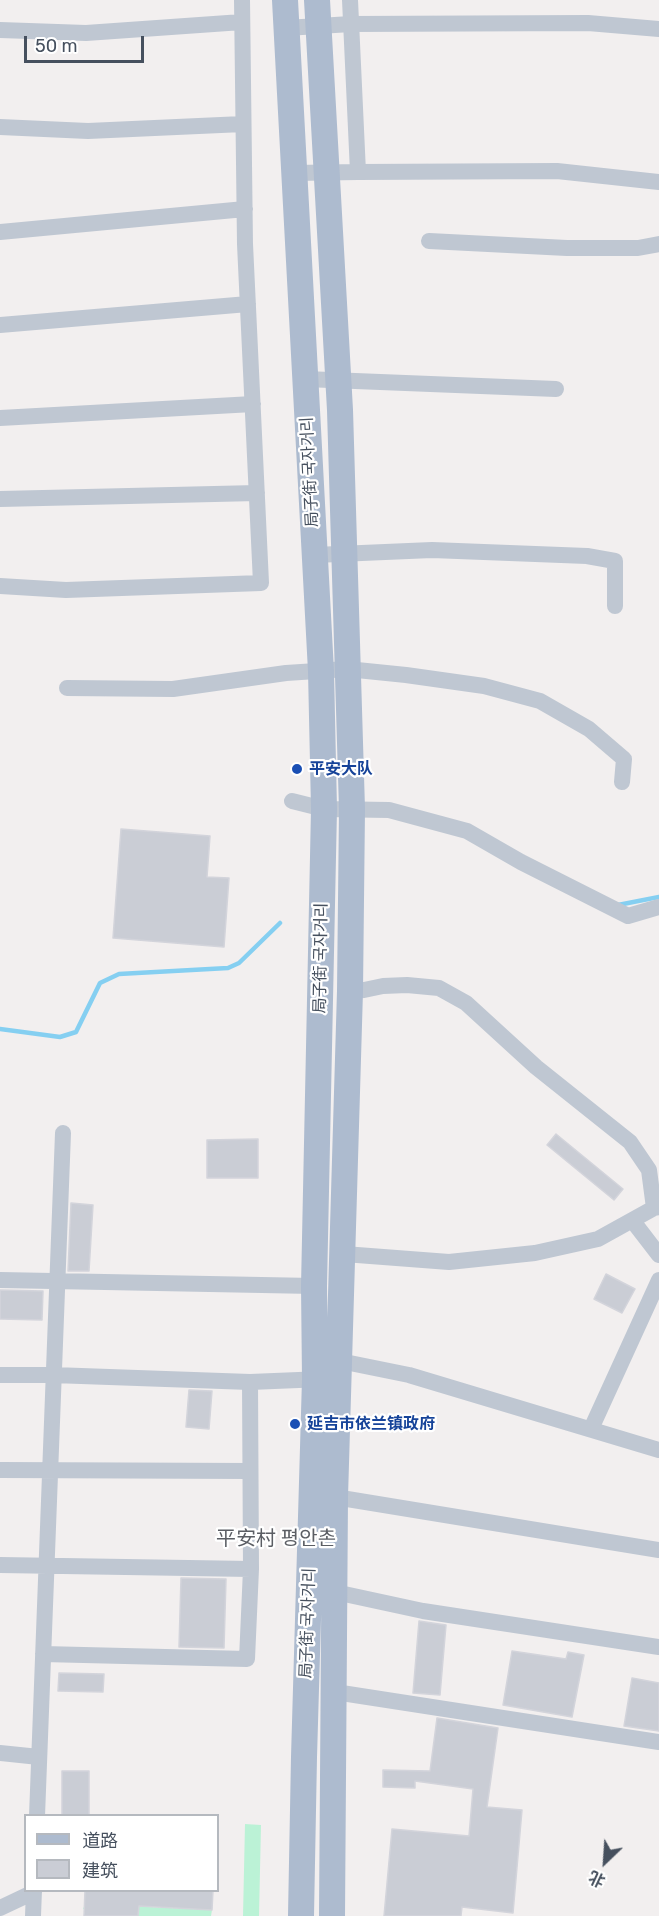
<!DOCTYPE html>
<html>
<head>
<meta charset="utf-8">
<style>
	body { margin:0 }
	#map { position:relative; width:659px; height:1916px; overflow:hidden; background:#f2efef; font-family:Rubik,"Noto Sans SC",sans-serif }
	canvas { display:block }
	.legend { position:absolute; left:24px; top:1814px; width:195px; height:78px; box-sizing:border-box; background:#fff; border:2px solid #b5b9bf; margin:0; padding:8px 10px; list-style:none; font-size:18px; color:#46505e }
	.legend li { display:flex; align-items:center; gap:12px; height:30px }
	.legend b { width:30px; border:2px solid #b5b9bf }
	.north { position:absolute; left:575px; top:1832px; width:60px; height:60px; -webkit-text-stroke:4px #fff; paint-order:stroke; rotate:205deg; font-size:16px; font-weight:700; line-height:24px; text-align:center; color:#46505e }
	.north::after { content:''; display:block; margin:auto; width:21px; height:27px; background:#46505e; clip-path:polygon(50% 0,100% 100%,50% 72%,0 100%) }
	.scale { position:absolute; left:24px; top:36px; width:120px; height:27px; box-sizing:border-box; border:3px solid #46505e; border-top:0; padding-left:8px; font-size:18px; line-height:21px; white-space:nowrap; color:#46505e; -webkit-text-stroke:4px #fff; paint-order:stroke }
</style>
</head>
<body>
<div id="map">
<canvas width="659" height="1916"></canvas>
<ul class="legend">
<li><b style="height:8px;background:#adbbcf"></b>道路</li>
<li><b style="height:16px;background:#cacdd5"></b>建筑</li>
</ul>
<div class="north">北</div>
<div class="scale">50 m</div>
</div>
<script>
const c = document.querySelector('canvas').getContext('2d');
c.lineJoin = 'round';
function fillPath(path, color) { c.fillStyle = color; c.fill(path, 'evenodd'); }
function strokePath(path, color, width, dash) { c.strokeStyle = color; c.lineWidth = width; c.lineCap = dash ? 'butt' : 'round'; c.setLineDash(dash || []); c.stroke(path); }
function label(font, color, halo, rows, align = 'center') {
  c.font = font + ' Rubik,"Noto Sans SC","Noto Sans KR",sans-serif'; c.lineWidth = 4.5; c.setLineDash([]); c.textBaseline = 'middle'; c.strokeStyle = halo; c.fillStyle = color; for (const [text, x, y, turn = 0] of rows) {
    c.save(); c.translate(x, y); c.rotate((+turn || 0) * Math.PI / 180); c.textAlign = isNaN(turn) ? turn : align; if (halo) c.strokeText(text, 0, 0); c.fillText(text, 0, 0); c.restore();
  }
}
fillPath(new Path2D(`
	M245 1824 261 1825 259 1916H243Z
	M85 1904 212 1910 211 1916H125L83 1909Z`), '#bbf2d6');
strokePath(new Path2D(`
	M618 905 659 897
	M0 1029 60 1037 76 1032 100 983 119 974 228 968 239 963 280 923`), '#85cff1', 4.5);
const building = new Path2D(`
	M121 829 210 836 207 877 229 878 224 947 113 938Z
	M556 1134 623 1189 614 1200 547 1145Z
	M258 1139V1178H207V1140Z
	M71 1203 93 1205 89 1271H68Z
	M606 1274 635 1289 622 1313 594 1299Z
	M0 1290 43 1291 42 1320 0 1319Z
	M189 1390 212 1391 209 1429 186 1427Z
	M181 1578 226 1579 224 1648 179 1647Z
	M419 1621 446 1625 440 1695 413 1693Z
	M512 1651 566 1659 568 1652 584 1655 572 1717 503 1705Z
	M59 1673 104 1674 103 1692 58 1691Z
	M632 1678 659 1683V1731L624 1726Z
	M437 1718 498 1728 487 1807 522 1810 513 1913 462 1907 461 1916H384L392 1829 469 1836 473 1789 415 1781V1788L383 1787V1770L430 1771Z
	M62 1771H89V1815H62Z
	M85 1890H213L212 1910 139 1906 138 1916H84Z`);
fillPath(building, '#cacdd5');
strokePath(building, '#d3d4db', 1.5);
strokePath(new Path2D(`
	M286 28 351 24 588 23 659 29
	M0 30 86 33 242 22
	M0 127 88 131 243 124
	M358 172 557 171 659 182
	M294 173 358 172 350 0
	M0 232 245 209
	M429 241 567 248H638L659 244
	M0 325 248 304
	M305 379 556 389
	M0 418 253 404
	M0 499 257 493
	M315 555 432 550 587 556 615 561V606
	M0 586 66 590 261 583 245 244 242 0
	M67 688 173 689 286 673 347 669 406 675 484 686 540 701 589 729 624 759 622 782
	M292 801 324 809 389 810 467 831 521 862 628 916 659 907
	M350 991 364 990 383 986 407 985 439 988 466 1003 536 1067 630 1142 649 1170 654 1208
	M632 1220 659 1255
	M344 1254 449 1262 535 1253 598 1239 654 1208 659 1207
	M0 1280 314 1286
	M340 1361 409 1375 659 1450
	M0 1375H53L250 1382 323 1379
	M591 1429 659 1280
	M0 1470 250 1471
	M335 1497 659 1550
	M0 1565 251 1569
	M335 1592 423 1611 659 1647
	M43 1654 247 1659 251 1569 250 1382
	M335 1692 659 1742
	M0 1753 39 1757
	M37 1816 63 1133
	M0 1908 34 1892
	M33 1916 34 1890`), '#bfc7d2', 16);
strokePath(new Path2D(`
	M285 0 321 671 324 809 314 1286 315 1379 304 1757 301 1916
	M317 0 340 410 352 809 350 991 335 1497 332 1916`), '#adbbcf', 26);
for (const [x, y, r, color] of [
	[297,769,6,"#1a4fb4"],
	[295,1424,6,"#1a4fb4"]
]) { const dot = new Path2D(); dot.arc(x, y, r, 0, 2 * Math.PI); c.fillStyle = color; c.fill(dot); strokePath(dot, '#fff', 2); }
label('16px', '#46505e', '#fff', [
	["局子街 국자거리",310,472,-93],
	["局子街 국자거리",321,958,-89],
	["局子街 국자거리",308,1623,-88]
]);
label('bold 16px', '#164399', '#fff', [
	["平安大队",309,769],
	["延吉市依兰镇政府",307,1424]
], 'left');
label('20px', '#5b5e64', '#fff', [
	["平安村 평안촌",276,1539]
]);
</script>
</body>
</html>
